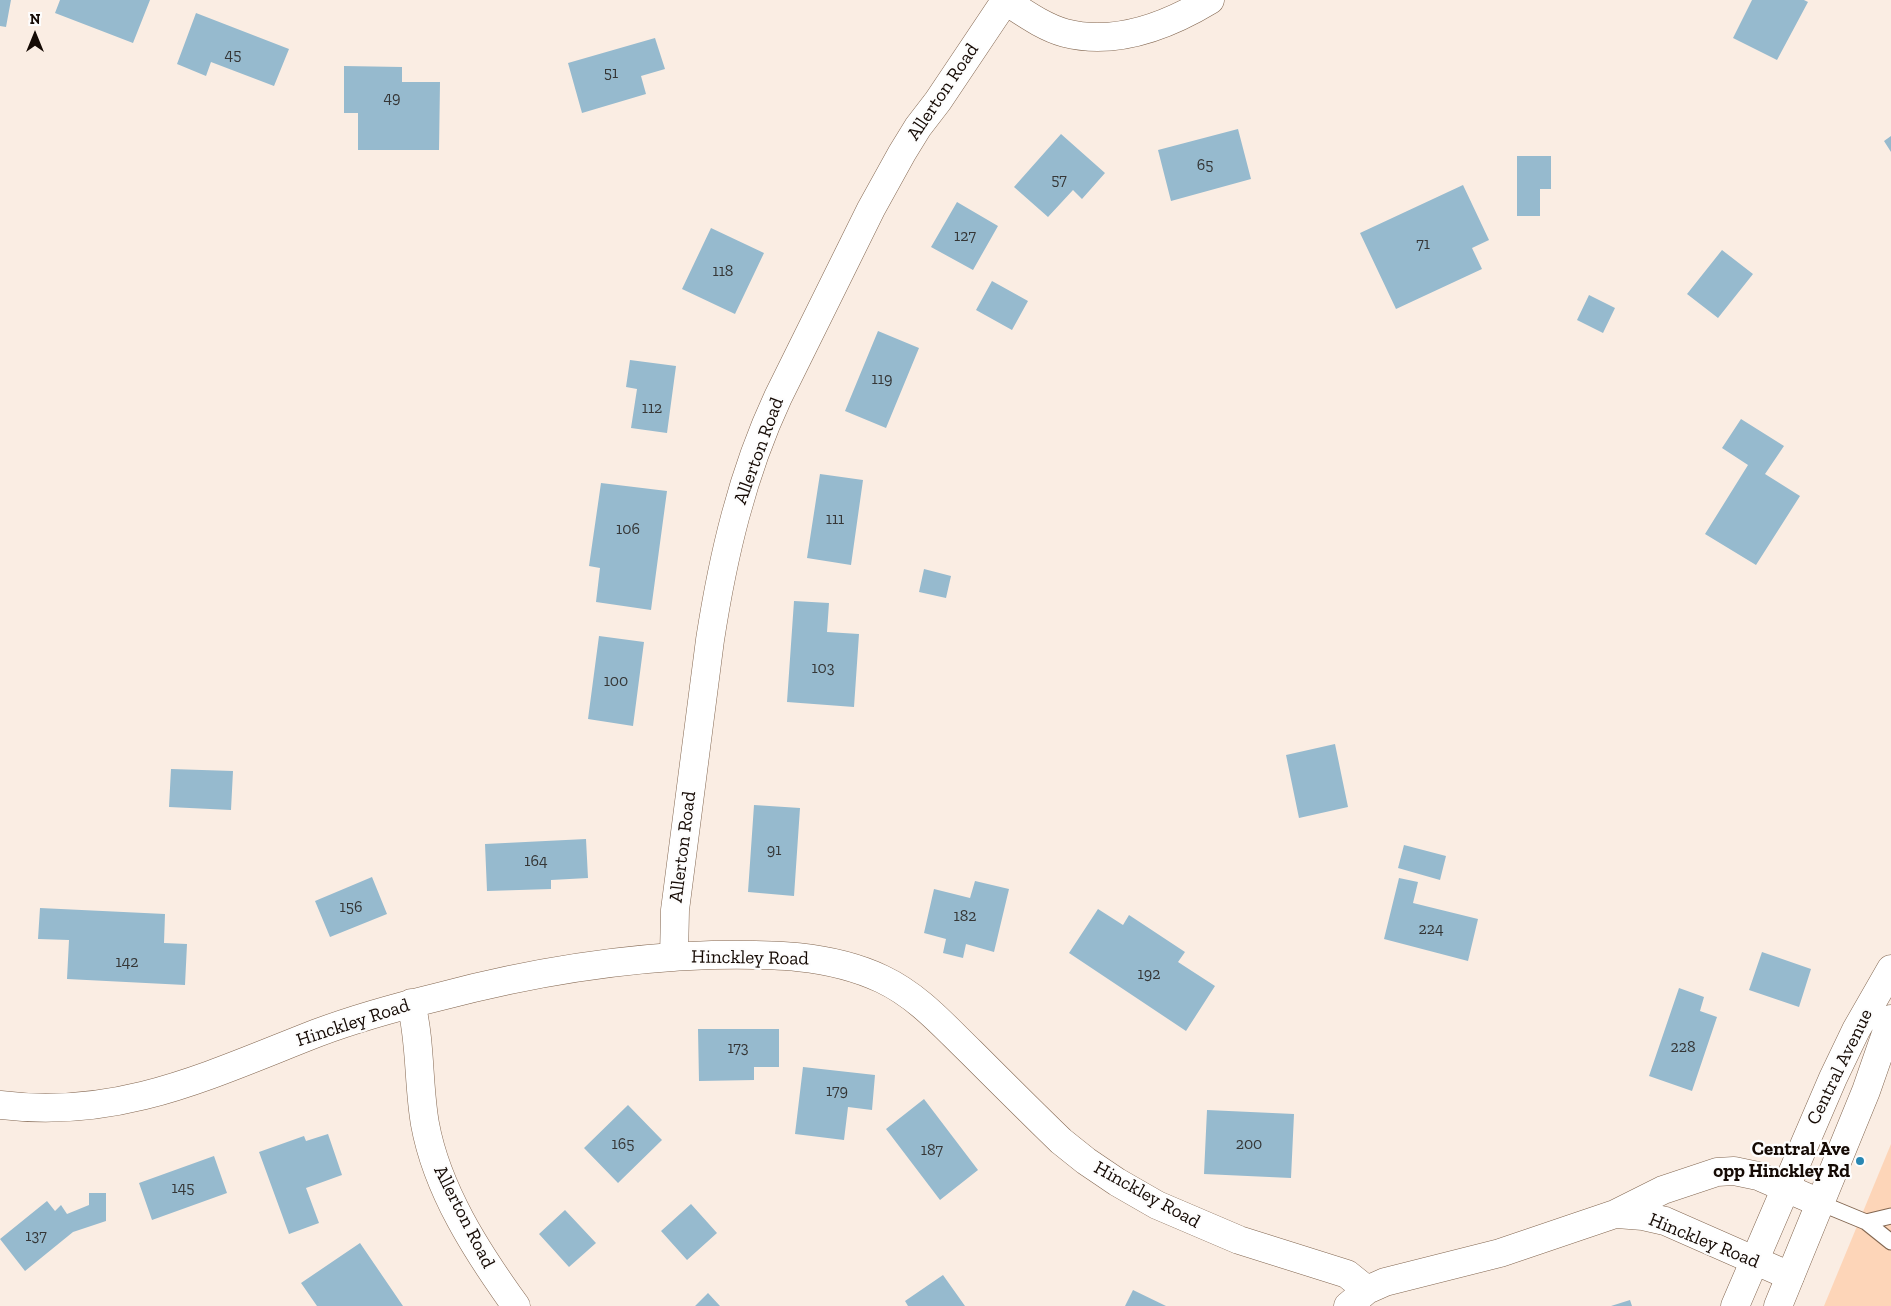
<!DOCTYPE html>
<html>
<head>
<meta charset="utf-8">
<style>
	body { margin:0 }
	#map { position:relative; width:1891px; height:1306px; overflow:hidden; background:#faede3; font-family:"Zilla Slab",serif }
	canvas { display:block }
	.north { position:absolute; left:10px; top:10px; width:50px; height:50px; -webkit-text-stroke:4px #fdfdfd; paint-order:stroke; rotate:0deg; font-size:14px; font-weight:700; line-height:20px; text-align:center; color:#150a04 }
	.north::after { content:''; display:block; margin:auto; width:18px; height:22px; background:#150a04; clip-path:polygon(50% 0,100% 100%,50% 72%,0 100%) }
</style>
</head>
<body>
<div id="map">
<canvas width="1891" height="1306"></canvas>
<div class="north">N</div>
</div>
<script>
const c = document.querySelector('canvas').getContext('2d');
c.lineJoin = 'round';
function fillPath(path, color) { c.fillStyle = color; c.fill(path, 'evenodd'); }
function strokePath(path, color, width, dash) { c.strokeStyle = color; c.lineWidth = width; c.lineCap = dash ? 'butt' : 'round'; c.setLineDash(dash || []); c.stroke(path); }
function label(font, color, halo, rows, align = 'center') {
  c.font = font + ' "Zilla Slab",serif'; c.lineWidth = 4.5; c.setLineDash([]); c.textBaseline = 'middle'; c.strokeStyle = halo; c.fillStyle = color; for (const [text, x, y, turn = 0] of rows) {
    c.save(); c.translate(x, y); c.rotate((+turn || 0) * Math.PI / 180); c.textAlign = isNaN(turn) ? turn : align; if (halo) c.strokeText(text, 0, 0); c.fillText(text, 0, 0); c.restore();
  }
}
fillPath(new Path2D(`
	M1891 1144V1306H1824Z`), '#fdd5b8');
fillPath(new Path2D(`
	M0 0H11L6 27 0 26Z
	M60 0H150L133 43 55 13Z
	M1752 0H1804L1808 2 1777 60 1733 38Z
	M196 13 289 49 274 86 211 62 206 76 177 64Z
	M655 38 665 69 641 76 646 94 582 113 568 63Z
	M344 66 402 67V82H440L439 150H358V113H344Z
	M1238 129 1251 179 1171 201 1158 150Z
	M1061 134 1105 173 1082 199 1073 190 1048 217 1014 187Z
	M1891 136V152L1884 141Z
	M1517 156H1551V189H1540V216H1517Z
	M1463 185 1489 240 1472 248 1482 269 1396 309 1360 233Z
	M957 202 998 226 973 270 931 247Z
	M711 228 764 253 735 314 682 289Z
	M1722 250 1753 274 1718 318 1687 294Z
	M992 281 1028 301 1012 330 976 310Z
	M1589 295 1615 308 1603 333 1577 320Z
	M878 331 919 348 886 428 845 411Z
	M630 360 676 366 667 433 631 428 637 389 626 387Z
	M1741 419 1784 446 1765 474 1800 496 1756 565 1705 534 1748 465 1722 448Z
	M820 474 863 480 851 565 807 558Z
	M601 483 667 491 651 610 596 602 600 568 589 566Z
	M924 569 951 576 946 598 919 592Z
	M794 601 829 603 827 632 859 634 854 707 787 702Z
	M599 636 644 642 633 726 588 719Z
	M1335 744 1348 807 1299 818 1286 755Z
	M171 769 233 771 231 810 169 807Z
	M754 805 800 808 794 896 748 892Z
	M586 839 588 878 551 880V889L487 891 485 844Z
	M1404 845 1446 856 1440 880 1398 868Z
	M372 877 387 914 330 937 315 901Z
	M1399 878 1418 882 1413 903 1478 919 1468 961 1384 939Z
	M975 881 1009 889 994 952 966 944 963 958 943 953 946 939 924 933 934 889 970 898Z
	M40 908 165 914 164 943 187 944 185 985 67 979 69 940 38 939Z
	M1098 909 1123 925 1129 915 1185 952 1178 962 1215 986 1186 1031 1069 953Z
	M1762 952 1811 969 1799 1007 1749 990Z
	M1679 988 1704 997 1700 1011 1717 1017 1692 1091 1649 1076Z
	M698 1029H779V1067H754V1080L699 1081Z
	M803 1067 875 1075 872 1110 848 1107 844 1140 795 1134Z
	M924 1099 978 1170 940 1200 886 1129Z
	M628 1105 662 1140 618 1183 584 1148Z
	M1207 1110 1294 1114 1291 1178 1204 1174Z
	M328 1134 342 1175 306 1188 319 1223 289 1234 259 1152 304 1136 306 1141Z
	M214 1156 227 1193 152 1220 139 1183Z
	M89 1193H106V1221L73 1232 25 1271 0 1239 47 1201 55 1211 61 1205 67 1214 89 1205Z
	M691 1204 717 1233 687 1260 661 1231Z
	M565 1210 596 1243 569 1267 539 1234Z
	M360 1243 403 1306H317L301 1283Z
	M943 1275 965 1306H908L905 1301Z
	M1133 1290 1166 1306H1125Z
	M708 1293 720 1306H695Z
	M1630 1300 1632 1306H1611Z`), '#96bace');
const service = new Path2D(`
	M1820 1203 1866 1222 1891 1242
	M1866 1222 1891 1216`);
const minor = new Path2D(`
	M1004 0C1023 12 1043 27 1065 33 1116 46 1167 26 1210 0
	M674 957 675 910 710 640C723 556 742 474 778 397L871 209 902 153 918 127 938 101 1005 1
	M411 1003C421 1043 418 1084 425 1124 437 1190 477 1252 516 1306
	M0 1105C119 1120 209 1075 317 1033 357 1018 397 1007 438 997 528 973 619 958 712 955 770 954 829 954 882 979 918 996 943 1025 971 1052 1001 1082 1031 1112 1061 1141L1086 1161 1117 1182 1157 1205 1239 1240 1347 1274 1367 1290
	M1617 1214 1643 1216 1665 1221 1790 1276
	M1348 1306 1367 1290 1385 1282 1500 1253 1615 1214 1663 1190 1717 1172 1734 1171 1758 1176 1820 1203`);
const tertiary = new Path2D(`
	M1735 1306 1833 1078 1856 1030 1891 969
	M1778 1306 1866 1091 1891 1019`);
strokePath(service, '#826650', 17);
strokePath(minor, '#826650', 29);
strokePath(tertiary, '#826650', 29);
strokePath(service, '#fff', 15);
strokePath(minor, '#fff', 28);
strokePath(tertiary, '#fff', 28);
for (const [x, y, r, color] of [
	[1860,1161,5,"#2887b3"]
]) { const dot = new Path2D(); dot.arc(x, y, r, 0, 2 * Math.PI); c.fillStyle = color; c.fill(dot); strokePath(dot, '#fdfdfd', 2); }
label('16px', '#353636', null, [
	["45",233,55],
	["51",611,73],
	["49",392,98],
	["65",1205,165],
	["57",1059,180],
	["127",965,236],
	["71",1423,244],
	["118",723,271],
	["119",882,379],
	["112",652,408],
	["111",835,519],
	["106",628,529],
	["103",823,668],
	["100",616,681],
	["91",774,850],
	["164",536,861],
	["156",351,907],
	["182",965,916],
	["224",1431,929],
	["142",127,962],
	["192",1149,974],
	["228",1683,1047],
	["173",738,1048],
	["179",837,1091],
	["165",623,1144],
	["200",1249,1144],
	["187",932,1150],
	["145",183,1188],
	["137",36,1236]
]);
label('19px', '#150a04', '#fdfdfd', [
	["Allerton Road",943,92,-56],
	["Allerton Road",759,451,-70],
	["Allerton Road",683,847,-83],
	["Hinckley Road",750,958,1],
	["Hinckley Road",353,1023,-18],
	["Central Avenue",1840,1067,-64],
	["Hinckley Road",1147,1195,29],
	["Allerton Road",464,1217,63],
	["Hinckley Road",1704,1241,22]
]);
label('bold 19px', '#150a04', '#fdfdfd', [
	["Central Ave",1850,1150],
	["opp Hinckley Rd",1850,1172]
], 'right');
</script>
</body>
</html>
